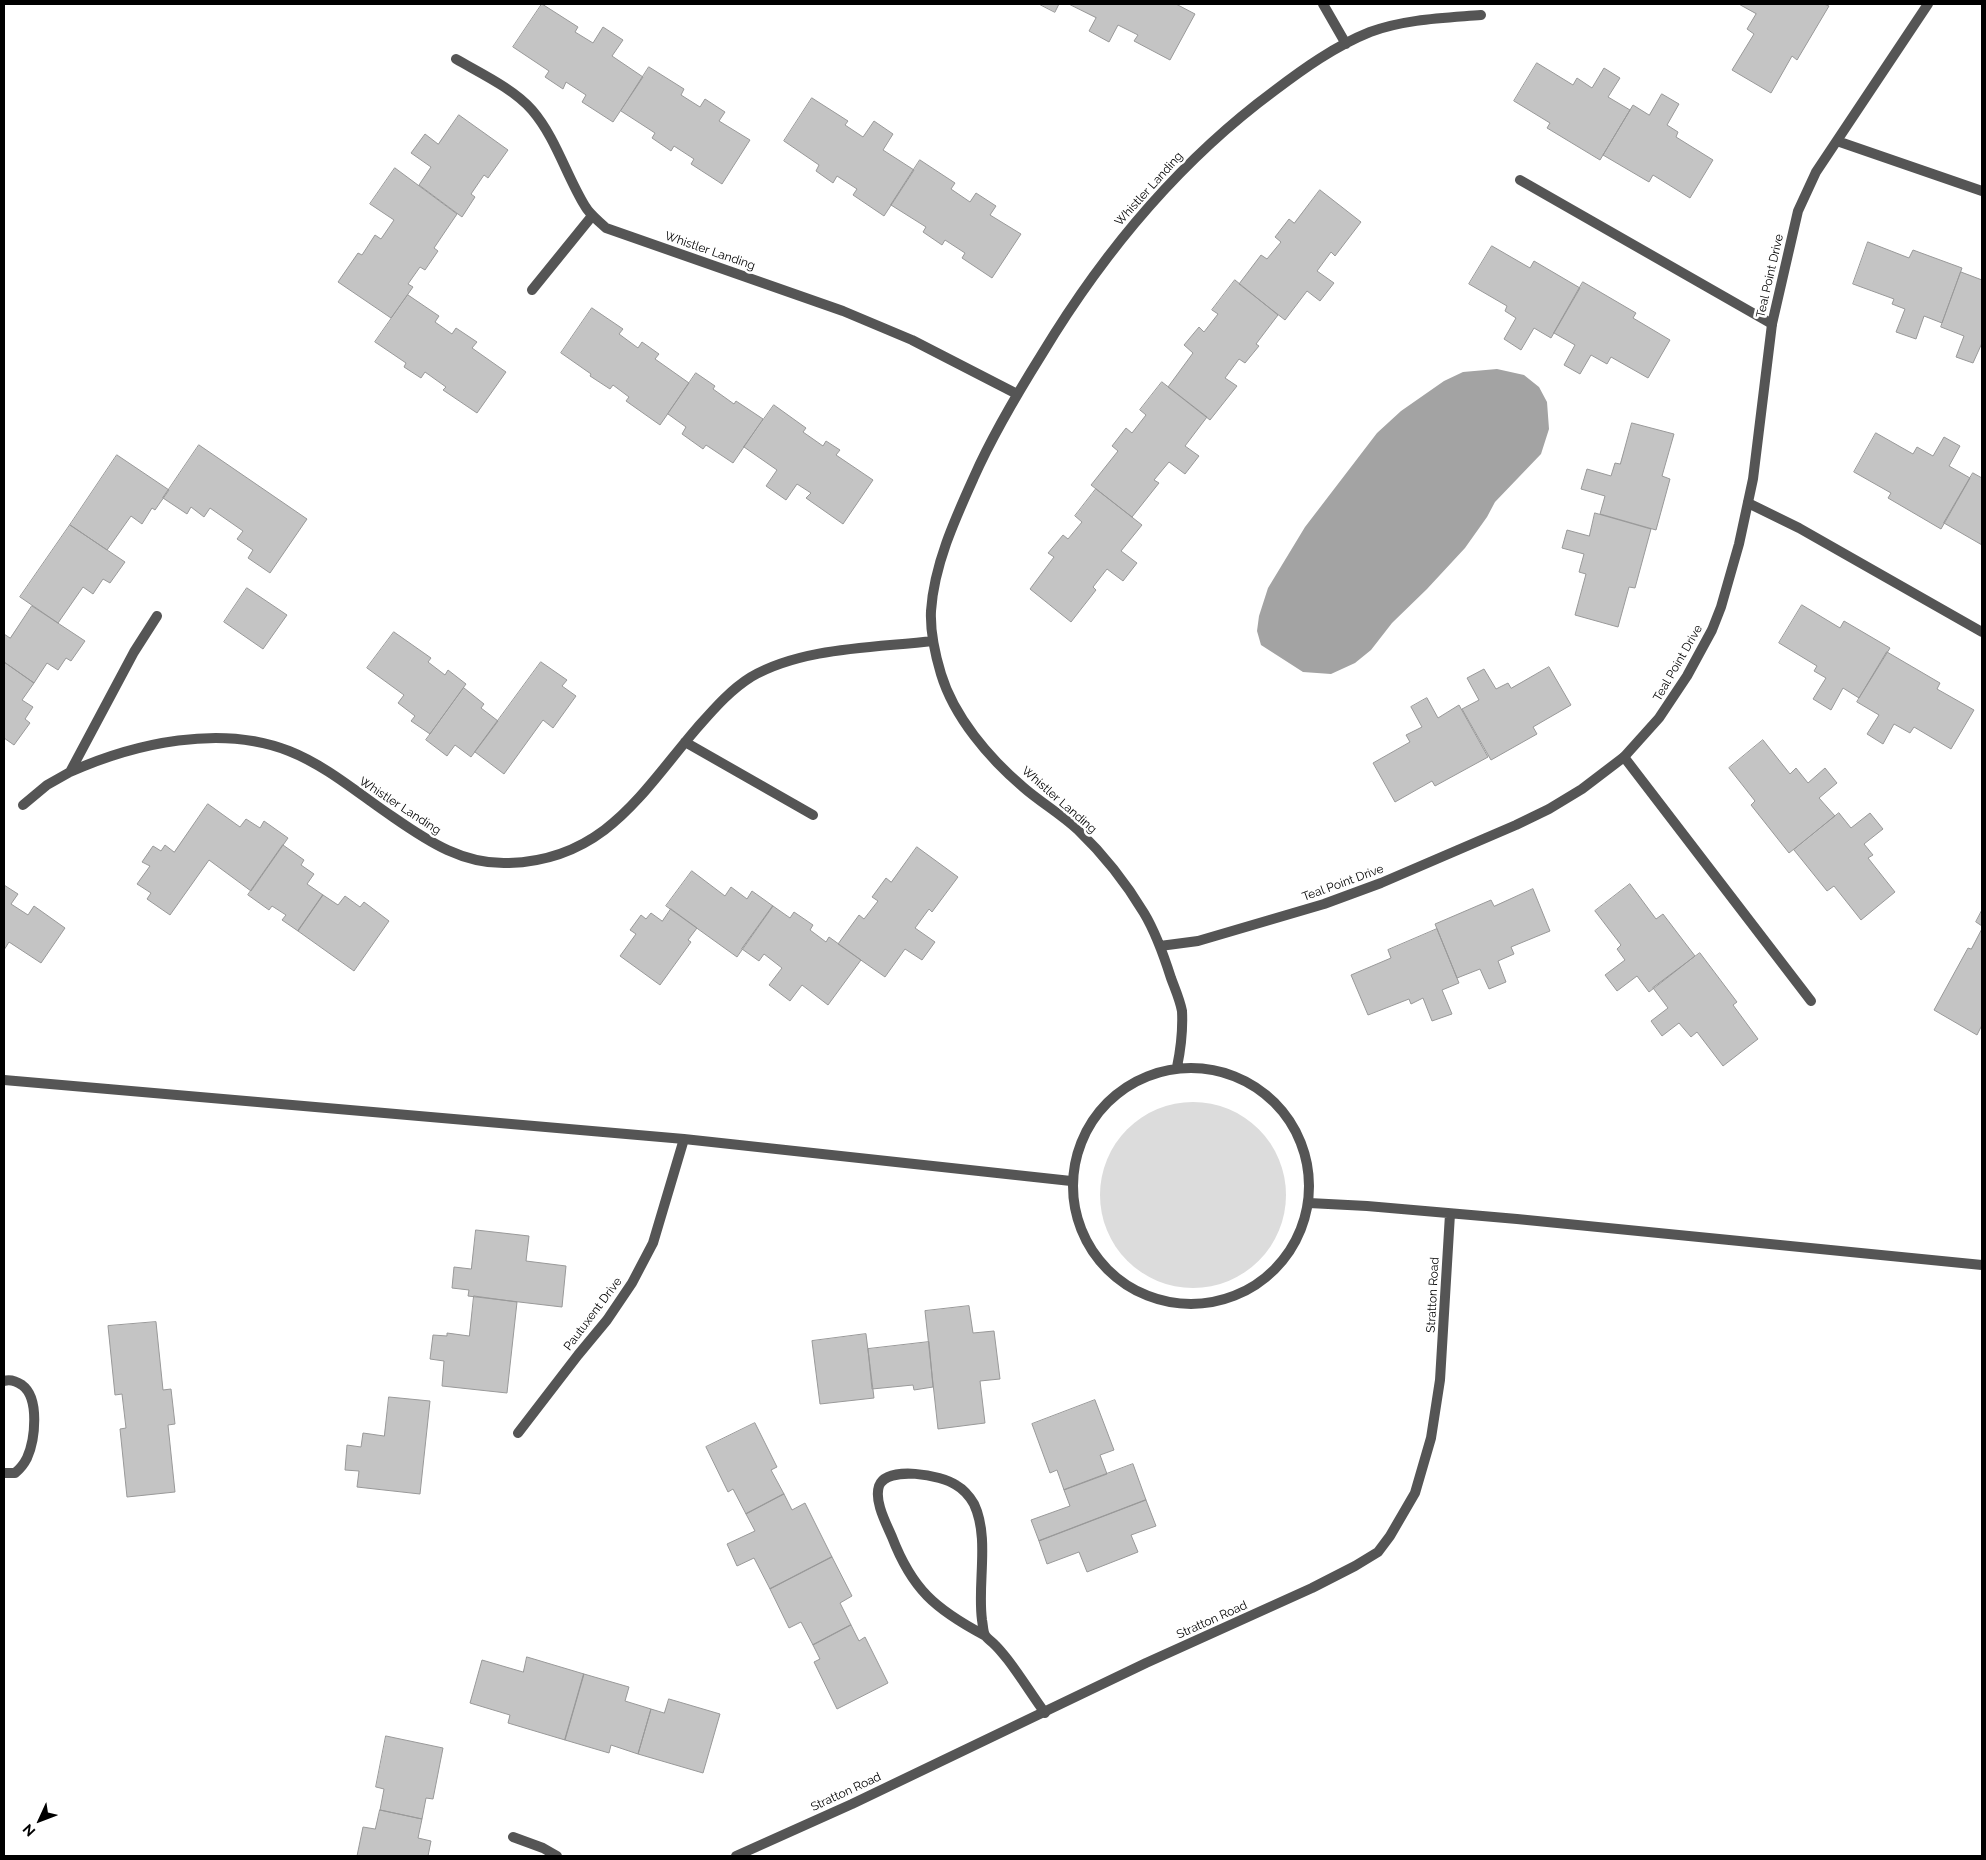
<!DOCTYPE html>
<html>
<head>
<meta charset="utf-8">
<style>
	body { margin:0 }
	#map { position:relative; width:1986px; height:1860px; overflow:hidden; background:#fff; font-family:Raleway,sans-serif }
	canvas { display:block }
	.frame { position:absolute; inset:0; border:5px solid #000; pointer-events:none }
	.north { position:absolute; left:15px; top:1795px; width:50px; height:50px; -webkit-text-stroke:4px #fff; paint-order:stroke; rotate:227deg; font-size:14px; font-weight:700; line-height:20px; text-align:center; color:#000 }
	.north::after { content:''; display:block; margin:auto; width:18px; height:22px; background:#000; clip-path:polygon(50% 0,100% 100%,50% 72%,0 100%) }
</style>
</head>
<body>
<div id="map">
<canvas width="1986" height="1860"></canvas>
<div class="frame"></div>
<div class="north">N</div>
</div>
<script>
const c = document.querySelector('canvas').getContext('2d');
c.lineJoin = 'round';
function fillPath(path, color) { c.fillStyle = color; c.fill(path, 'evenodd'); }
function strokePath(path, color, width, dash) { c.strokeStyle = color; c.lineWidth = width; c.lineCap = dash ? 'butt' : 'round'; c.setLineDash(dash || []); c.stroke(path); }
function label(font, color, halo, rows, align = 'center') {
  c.font = font + ' Raleway,sans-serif'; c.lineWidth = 5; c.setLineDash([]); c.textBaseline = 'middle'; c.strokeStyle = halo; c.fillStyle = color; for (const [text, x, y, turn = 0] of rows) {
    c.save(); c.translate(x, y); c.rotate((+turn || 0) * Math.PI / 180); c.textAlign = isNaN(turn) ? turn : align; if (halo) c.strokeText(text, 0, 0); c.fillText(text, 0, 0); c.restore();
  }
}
fillPath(new Path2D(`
	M1100 1195a93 93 0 1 1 186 0a93 93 0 1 1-186 0Z`), '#dcdcdc');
fillPath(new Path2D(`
	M1497 369 1524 375 1539 387 1547 402 1549 429 1541 454 1495 502 1487 517 1465 548 1427 589 1392 623 1371 650 1355 663 1331 674 1303 672 1261 645 1257 631 1259 616 1268 588 1305 527 1377 433 1401 411 1444 381 1463 372Z`), '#a3a3a3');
const building = new Path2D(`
	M542 4 578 27 575 32 593 43 603 27 623 40 612 56 643 77 613 122 582 102 586 95 566 82 563 89 545 77 549 71 513 47Z
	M1039 4H1059L1055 12Z
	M1069 4H1176L1195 14 1170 60 1134 41 1138 35 1118 25 1109 42 1089 31 1096 18Z
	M1739 4H1824L1829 6 1797 60 1792 56 1771 93 1732 70 1754 34 1747 29 1756 14Z
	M1537 63 1573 85 1577 78 1592 88 1604 68 1620 78 1608 97 1630 110 1600 160 1547 128 1550 123 1514 101Z
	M649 67 684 89 681 95 700 107 705 99 725 112 719 121 750 140 722 184 691 164 694 159 674 146 671 151 652 138 655 133 621 111Z
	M1662 94 1679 104 1667 125 1678 132 1676 137 1713 160 1690 198 1653 175 1649 182 1603 155 1633 105 1649 115Z
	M812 98 848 121 845 125 863 137 874 121 893 134 883 150 914 170 884 216 853 195 857 189 837 176 833 183 816 171 819 165 784 141Z
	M459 115 508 150 488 178 484 175 471 194 475 197 462 217 419 185 431 167 411 153 425 134 438 144Z
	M920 160 955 183 951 189 970 202 976 193 996 206 990 215 1021 234 992 278 962 258 965 253 945 240 942 245 923 232 926 227 891 205Z
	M395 168 457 214 434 248 438 251 425 270 420 267 408 284 413 287 391 318 338 282 358 253 362 255 375 235 381 239 394 220 370 204Z
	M1320 190 1361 222 1335 256 1331 252 1317 271 1334 283 1320 301 1307 291 1285 320 1239 284 1261 255 1267 259 1281 242 1275 237 1289 219 1294 223Z
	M1868 242 1909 258 1913 250 1962 268 1942 323 1924 316 1916 339 1896 332 1905 309 1892 304 1894 299 1853 284Z
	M1492 246 1530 268 1534 261 1580 288 1551 338 1534 328 1521 350 1504 339 1516 318 1505 311 1507 306 1469 284Z
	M1961 272 1982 280V343L1973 363 1956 357 1964 336 1941 327Z
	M1235 280 1278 315 1256 344 1259 346 1245 363 1239 359 1225 378 1237 386 1210 420 1168 387 1193 353 1184 345 1199 327 1204 332 1218 314 1212 310Z
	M1583 282 1636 313 1633 318 1670 340 1648 378 1611 357 1607 364 1591 355 1580 374 1564 365 1575 345 1554 333Z
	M408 295 439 316 435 322 452 334 456 328 477 342 472 348 506 372 477 413 443 390 446 387 425 372 421 378 404 367 406 363 375 342Z
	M592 308 623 329 619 334 638 348 642 342 659 354 655 359 689 383 660 425 626 401 629 397 613 385 610 389 590 376 591 374 561 353Z
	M696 373 715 386 713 389 734 404 736 401 763 419 733 463 706 445 703 449 682 434 686 427 668 414Z
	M1162 382 1207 417 1185 446 1199 456 1185 474 1169 462 1154 480 1159 483 1132 517 1091 485 1118 451 1112 446 1126 428 1132 433 1146 415 1140 410Z
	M774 405 806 428 803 432 823 446 826 441 840 450 836 455 873 480 843 524 806 498 811 493 797 484 786 500 766 486 777 470 744 447Z
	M1632 423 1674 434 1662 476 1670 479 1656 530 1600 514 1605 496 1581 489 1587 469 1611 476 1615 463 1620 464Z
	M1876 433 1913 454 1917 447 1933 456 1944 437 1960 446 1949 466 1970 478 1941 529 1888 498 1891 493 1854 472Z
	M199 445 307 519 270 573 248 558 253 550 237 539 243 531 210 508 204 517 191 507 187 514 163 498Z
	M117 455 169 490 155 510 152 508 142 524 131 516 107 550 70 525Z
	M1973 473 1982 478V545L1944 523Z
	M1096 489 1142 525 1121 551 1137 563 1123 581 1107 569 1093 587 1096 590 1071 622 1030 589 1054 557 1048 553 1063 535 1068 539 1082 522 1075 516Z
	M1595 513 1651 529 1635 588 1629 587 1618 627 1575 615 1586 574 1579 572 1584 554 1562 548 1567 530 1589 536Z
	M70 525 125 562 110 583 103 579 93 594 83 587 58 623 20 597Z
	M247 588 287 615 263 649 224 622Z
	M1802 605 1840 628 1844 621 1890 648 1859 698 1843 688 1831 710 1813 699 1826 678 1814 671 1817 666 1779 643Z
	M32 606 85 641 71 661 66 658 58 670 47 663 34 683 4 662V634L10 638Z
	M394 632 431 658 428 662 445 675 448 670 466 684 430 734 411 721 415 716 398 703 404 695 367 668Z
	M1887 652 1940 683 1937 689 1974 710 1951 749 1914 727 1910 733 1894 724 1883 744 1867 734 1879 715 1857 702Z
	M4 662 34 683 22 700 33 707 25 719 30 723 14 745 4 738Z
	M541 662 567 680 562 686 576 696 553 728 543 720 504 774 475 752Z
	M1549 667 1571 705 1533 727 1537 734 1491 760 1462 709 1479 700 1467 678 1484 669 1496 689 1508 683 1511 688Z
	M464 688 484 704 481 708 498 721 471 757 455 745 447 756 426 740Z
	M1427 698 1438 718 1459 705 1488 757 1435 786 1432 781 1395 802 1373 763 1410 742 1406 735 1422 727 1411 707Z
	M1763 740 1790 774 1796 768 1808 783 1825 768 1837 783 1819 798 1835 816 1789 853 1751 805 1755 801 1729 768Z
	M208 804 240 827 246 819 260 828 264 821 288 838 251 891 209 860 170 915 147 899 151 893 137 884 150 866 142 862 153 846 161 851 165 845 174 852Z
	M1839 813 1851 828 1870 813 1883 829 1864 844 1873 855 1868 858 1895 892 1861 920 1834 886 1827 891 1794 850Z
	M283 845 304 860 301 865 314 874 307 884 323 895 298 931 282 920 286 915 272 906 269 910 248 895Z
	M917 847 958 877 932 912 929 909 915 928 935 942 922 960 905 949 885 977 838 944 859 915 864 919 878 901 872 897 886 878 891 882Z
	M692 871 725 896 731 887 747 899 752 891 773 906 737 957 666 906Z
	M1630 884 1656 919 1663 914 1695 956 1649 992 1637 976 1617 991 1605 975 1625 960 1617 949 1621 945 1595 911Z
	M4 885 18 894 11 904 28 915 34 906 65 928 41 963 9 942 4 950Z
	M1533 889 1550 931 1511 947 1514 954 1498 961 1506 982 1489 989 1480 969 1457 978 1435 924 1491 900 1494 906Z
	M323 895 338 905 345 896 360 907 364 902 389 921 354 971 298 931Z
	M773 906 790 918 794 912 813 925 810 930 826 942 829 937 861 960 828 1005 802 985 790 1001 769 985 782 968 764 954 759 961 742 949Z
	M671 909 697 928 688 940 691 942 660 985 620 956 636 934 630 930 641 915 646 919 651 913 662 921Z
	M1982 910V926L1976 922Z
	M1437 929 1459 983 1442 990 1452 1014 1432 1021 1423 998 1411 1004 1409 999 1368 1015 1351 975 1391 958 1388 950Z
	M1982 929V1025L1977 1035 1934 1010 1968 948 1971 949Z
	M1700 953 1737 1002 1733 1005 1758 1039 1723 1066 1697 1032 1691 1037 1679 1023 1662 1036 1651 1021 1668 1008 1653 988Z
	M476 1230 529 1236 526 1261 566 1266 562 1307 468 1296 469 1290 452 1288 454 1267 471 1269Z
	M474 1296 517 1302 507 1393 442 1386 444 1361 430 1359 433 1335 447 1336V1333L469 1336Z
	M969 1306 973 1333 994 1331 1000 1379 980 1381 985 1423 938 1429 925 1311Z
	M156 1322 163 1390 171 1389 175 1424 168 1425 175 1492 127 1497 120 1429 126 1428 122 1394 115 1395 108 1326Z
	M866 1334 874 1398 820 1404 812 1341Z
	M929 1342 933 1387 914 1390 913 1385 872 1389 868 1349Z
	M389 1397 430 1401 420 1494 357 1487 359 1471 345 1470 347 1445 361 1447 363 1433 384 1436Z
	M1095 1400 1114 1450 1100 1455 1107 1474 1064 1490 1057 1470 1050 1473 1032 1424Z
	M755 1423 777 1467 771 1470 784 1494 746 1514 733 1489 728 1492 706 1447Z
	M1133 1464 1146 1500 1039 1541 1031 1520 1070 1506 1064 1490Z
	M784 1494 792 1510 805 1503 832 1557 770 1589 754 1558 737 1566 727 1544 755 1531 746 1514Z
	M1146 1500 1156 1526 1131 1535 1138 1552 1087 1572 1079 1552 1047 1564 1039 1541Z
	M832 1557 852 1596 840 1603 851 1625 813 1645 801 1622 789 1628 770 1589Z
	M851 1625 859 1641 865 1637 888 1683 837 1709 814 1662 820 1659 813 1645Z
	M527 1657 584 1674 565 1740 508 1723 510 1715 470 1703 482 1660 523 1672Z
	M584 1674 629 1687 625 1701 651 1709 638 1754 611 1745 609 1753 565 1740Z
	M669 1699 720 1714 703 1773 638 1754 651 1709 664 1713Z
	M386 1736 443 1748 433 1799 426 1798 422 1819 380 1810 384 1789 376 1787Z
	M380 1810 422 1819 418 1838 431 1841 428 1856H357L363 1827 375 1829Z`);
fillPath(building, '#c4c4c4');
strokePath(building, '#999', 1);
strokePath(new Path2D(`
	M1520 180 1772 324
	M532 290 592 216
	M1748 503 1799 528 1982 632
	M1624 757 1811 1001
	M4 1381C10 1379 16 1381 22 1385 40 1398 35 1440 27 1458 24 1464 20 1469 15 1473H4
	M984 1635C935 1609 912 1589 892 1537 886 1523 874 1501 879 1486 887 1465 942 1475 956 1485 963 1489 970 1497 974 1504 990 1538 977 1584 982 1620 983 1625 983 1632 985 1635 987 1639 993 1642 996 1646 1000 1650 1004 1655 1008 1660 1021 1677 1032 1695 1045 1713
	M513 1837 543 1848 557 1856`), '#555', 10);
strokePath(new Path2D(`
	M1323 4 1346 44
	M456 59C480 73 514 89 532 110 556 138 566 175 585 206 590 215 599 221 606 228L843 311 912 340 1017 394
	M1837 141 1982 191
	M685 742 813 815
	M70 772C135 743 221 724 289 751 327 766 360 795 393 817 429 842 464 865 509 863 605 860 642 792 697 728 713 710 730 690 751 677 803 647 874 648 933 641
	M23 805 47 785 70 772 134 652 157 616
	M1160 946 1198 941 1324 904 1381 883 1516 825 1549 809 1582 789 1624 757 1659 718 1687 676 1712 630 1721 607 1739 544 1753 479 1772 324 1798 211 1816 172 1928 4
	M1177 1067C1181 1048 1183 1031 1182 1011 1180 1000 1175 989 1171 978 1164 956 1156 933 1144 913 1126 883 1103 854 1078 830 1061 814 1040 802 1023 787 989 758 954 717 941 674 935 654 930 632 931 611 934 565 955 519 974 477 993 434 1017 394 1042 354 1103 253 1178 162 1274 91 1303 69 1335 46 1370 32 1405 19 1444 18 1481 15
	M1073 1186a118 118 0 1 1 236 0a118 118 0 1 1-236 0Z
	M4 1080 684 1139 1071 1181
	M1309 1203 1367 1206 1517 1219 1982 1265
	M518 1433 578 1355 607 1320 632 1283 653 1243 684 1139
	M736 1856 852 1804 1146 1663 1312 1588 1355 1566 1378 1552 1390 1536 1415 1493 1431 1438 1440 1380 1450 1214`), '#555', 10);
label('12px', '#000', '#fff', [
	["Whistler Landing",1149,189,-48],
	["Whistler Landing",710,251,19],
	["Teal Point Drive",1770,276,-77],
	["Teal Point Drive",1678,663,-60],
	["Whistler Landing",1059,800,41],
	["Whistler Landing",400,806,33],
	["Teal Point Drive",1343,883,-20],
	["Stratton Road",1433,1295,-87],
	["Pautuxent Drive",593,1314,-53],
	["Stratton Road",1212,1620,-24],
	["Stratton Road",846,1792,-25]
]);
</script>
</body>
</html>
